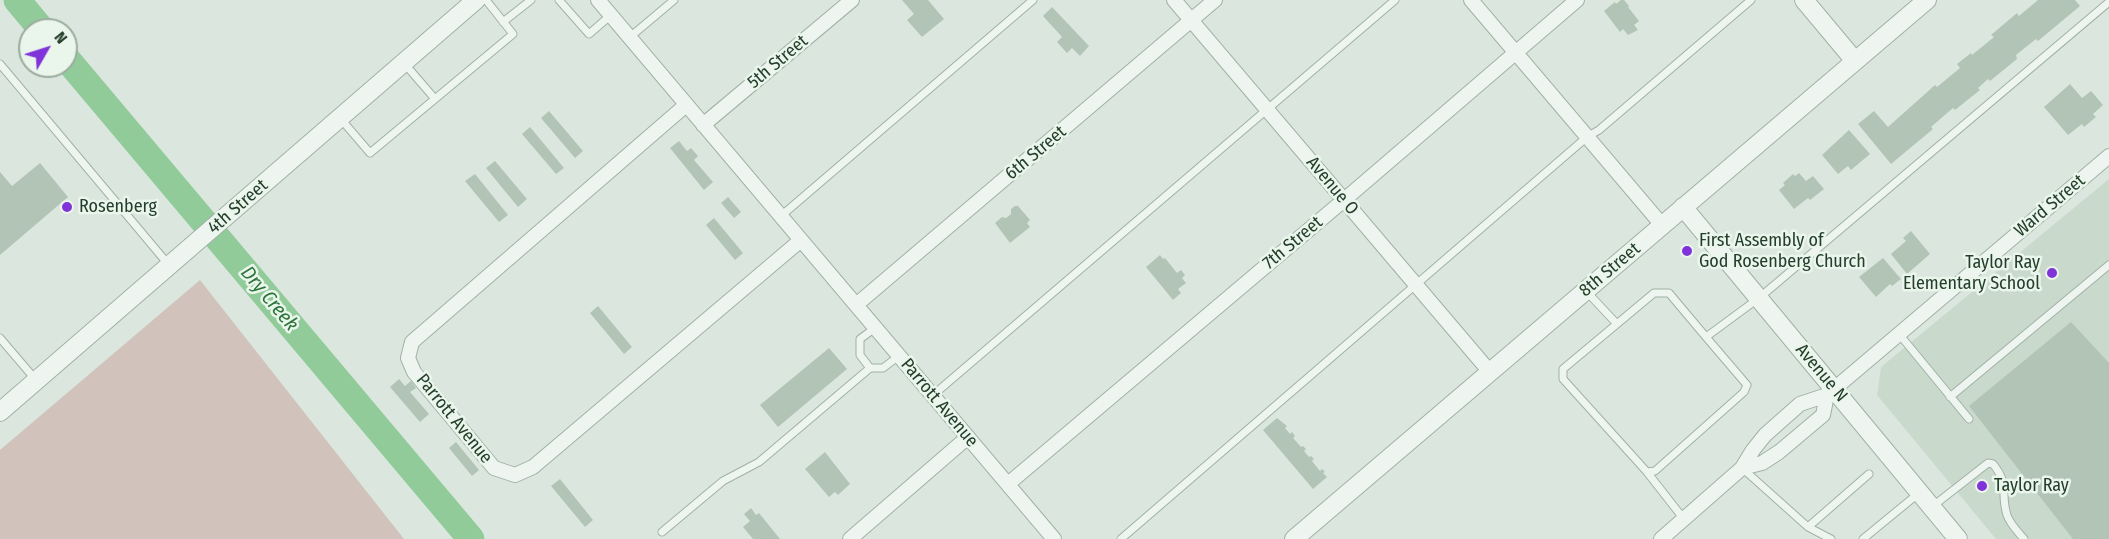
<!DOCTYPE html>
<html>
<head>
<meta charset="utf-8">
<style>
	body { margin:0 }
	#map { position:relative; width:2109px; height:539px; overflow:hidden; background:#dbe7de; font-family:"Fira Sans Condensed",sans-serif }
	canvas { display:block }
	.north { position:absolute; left:18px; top:18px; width:60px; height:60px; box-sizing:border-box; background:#eaf5ec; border:2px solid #9bac9e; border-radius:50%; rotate:51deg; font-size:16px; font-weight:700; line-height:24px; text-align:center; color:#243e2a }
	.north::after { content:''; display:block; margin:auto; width:21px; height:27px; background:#8033d8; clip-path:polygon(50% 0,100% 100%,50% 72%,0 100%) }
</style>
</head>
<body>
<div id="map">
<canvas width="2109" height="539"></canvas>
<div class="north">N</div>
</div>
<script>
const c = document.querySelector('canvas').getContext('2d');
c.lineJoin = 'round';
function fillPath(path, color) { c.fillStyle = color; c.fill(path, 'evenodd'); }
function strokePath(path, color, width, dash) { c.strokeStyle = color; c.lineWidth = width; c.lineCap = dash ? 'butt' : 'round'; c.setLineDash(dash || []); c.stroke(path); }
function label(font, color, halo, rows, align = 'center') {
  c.font = font + ' "Fira Sans Condensed",sans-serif'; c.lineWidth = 5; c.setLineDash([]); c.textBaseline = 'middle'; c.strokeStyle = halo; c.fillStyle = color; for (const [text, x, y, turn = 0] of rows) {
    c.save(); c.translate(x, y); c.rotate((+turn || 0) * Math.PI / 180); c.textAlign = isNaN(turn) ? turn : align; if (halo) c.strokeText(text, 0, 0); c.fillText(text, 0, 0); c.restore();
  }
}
fillPath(new Path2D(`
	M2109 179V539H1996L1877 395 1881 367Z`), '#c9d9cc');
fillPath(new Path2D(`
	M200 280 404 539H0V450Z`), '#d1c3bb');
strokePath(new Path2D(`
	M17 0 42 30
	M66 58 471 539`), '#92cb9a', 27);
fillPath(new Path2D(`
	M902 0H928L944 19 922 37 907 20 914 14Z
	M1621 0H1624L1629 6 1628 7 1639 21 1634 25 1638 30 1628 35 1623 29 1620 32 1604 11 1615 2 1616 4Z
	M2038 0H2075L2080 6 2038 41 2036 39 2016 55 2017 59 1990 81 1988 79 1978 88 1980 90 1955 110 1953 108 1931 127 1933 129 1891 164 1858 124 1874 111 1888 127 1935 85 1937 87 1960 68 1957 64 1971 53 1972 55 1994 37 1991 35 2017 13 2019 16Z
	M1052 7 1089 46 1080 56 1072 48 1067 53 1057 42 1062 37 1043 16Z
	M2070 84 2082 98 2091 91 2103 105 2093 114 2096 117 2084 127 2082 124 2068 135 2044 107Z
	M549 111 583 151 575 158 541 118Z
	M530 127 564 168 556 174 522 134Z
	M1849 130 1870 154 1851 170 1848 166 1838 174 1822 155Z
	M679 141 687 151 691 148 698 156 694 160 713 182 704 190 670 148Z
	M495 161 527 199 518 207 486 168Z
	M40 163 68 197 0 255V172L12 186Z
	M1799 173 1806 181 1813 176 1824 189 1810 200 1808 198 1794 209 1779 190 1785 185 1783 183 1793 174 1795 176Z
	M475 174 508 215 499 222 465 181Z
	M728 197 741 212 734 218 721 203Z
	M1015 206H1018L1030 220 1027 223 1030 227 1010 243 995 223 1002 217 1006 218 1011 214V209Z
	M714 218 743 253 735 260 706 225Z
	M1911 231 1930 254 1907 274 1891 254 1906 241 1903 238Z
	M1160 255 1163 259 1165 258 1177 273 1181 270 1185 275 1182 278 1186 283 1178 289 1181 293 1173 300 1146 267Z
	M1883 258 1901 279 1892 286 1890 284 1876 297 1859 277Z
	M598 306 632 347 624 354 590 313Z
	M2071 322 2109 363V539H2073L1969 406Z
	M829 348 847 369 778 427 760 405Z
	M399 379 405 386 411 381 416 388 410 392 429 414 420 422 390 387Z
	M1277 418 1287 426 1285 428 1290 434 1292 432 1295 436 1293 438 1301 447 1303 446 1306 449 1304 451 1309 457 1311 456 1314 459 1312 461 1320 471 1322 469 1325 472 1323 473 1327 477 1313 489 1263 430Z
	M456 442 479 470 472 476 449 448Z
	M825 452 850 484 838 495 835 492 829 497 805 469Z
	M560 479 593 520 585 527 551 486Z
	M751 508 756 515 759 513 780 539H753L743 527 750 521 744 514Z`), '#b2c4b6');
const service = new Path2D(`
	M559 0 589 34 611 15
	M503 22 531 0
	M630 37 674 0
	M404 63 435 99
	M0 64 168 264
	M340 118 370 153 513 34 486 0
	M781 216 1033 0
	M1586 291 1617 324
	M875 328 860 339V355L870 368H883L899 356
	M1899 334 1969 419
	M1706 337 1747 385 1744 392 1655 471 1647 472 1563 379V369L1654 293H1669L1706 337 1759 298 2109 2
	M0 338 35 379
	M932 396 1395 0
	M1950 397 2109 265
	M1742 468 1808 527 1869 474
	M1647 472 1683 518
	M1933 506 1988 463 1993 464C2010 485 2000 493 2007 515 2010 524 2018 532 2024 539
	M1808 527 1831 539
	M662 532 723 481 759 462 870 368
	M1121 539 1587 137 1599 130 1751 0
	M1863 539 1919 493`);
const minor = new Path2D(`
	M598 0 1054 539
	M1174 0 1490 372
	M1471 0 1662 225
	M686 105 412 342 408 358 414 372 494 468 515 475 533 467 801 240
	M703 125 852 0
	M856 305 1215 0
	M1742 468 1762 463 1779 452 1823 415 1827 395
	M1008 484 1344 200 1577 0
	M850 539 968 437
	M1661 539 1742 468 1753 450 1765 435 1800 404 1827 395 2109 156`);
const tertiary = new Path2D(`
	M1804 0 1855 61
	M1683 207 1958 539
	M0 412 476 0
	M1294 539 1927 0`);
strokePath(service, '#a0b1a4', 9);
strokePath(minor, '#a0b1a4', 16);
strokePath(tertiary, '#a0b1a4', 20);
strokePath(service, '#eef5f0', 7);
strokePath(minor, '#eef5f0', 14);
strokePath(tertiary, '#eef5f0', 18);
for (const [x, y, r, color] of [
	[67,207,6,"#8033d8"],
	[1687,251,6,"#8033d8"],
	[2052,273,6,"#8033d8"],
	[1982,486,6,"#8033d8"]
]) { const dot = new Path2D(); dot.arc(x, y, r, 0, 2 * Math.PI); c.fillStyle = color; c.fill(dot); strokePath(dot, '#eaf5ec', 2); }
label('18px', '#243e2a', '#eaf5ec', [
	["5th Street",778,62,-40],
	["6th Street",1036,153,-40],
	["Avenue O",1332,186,50],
	["Ward Street",2050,206,-40],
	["4th Street",238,207,-41],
	["7th Street",1293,243,-40],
	["8th Street",1610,270,-40],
	["Avenue N",1821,373,50],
	["Parrott Avenue",939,403,50],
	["Parrott Avenue",454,419,51]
]);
label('18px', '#243e2a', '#eaf5ec', [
	["Rosenberg",79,207],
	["First Assembly of",1699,241],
	["God Rosenberg Church",1699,262],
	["Taylor Ray",2040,263,"right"],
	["Elementary School",2040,284,"right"],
	["Taylor Ray",1994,486]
], 'left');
label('italic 20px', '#2b7538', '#eaf5ec', [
	["Dry Creek",269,299,50]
]);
</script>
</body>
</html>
